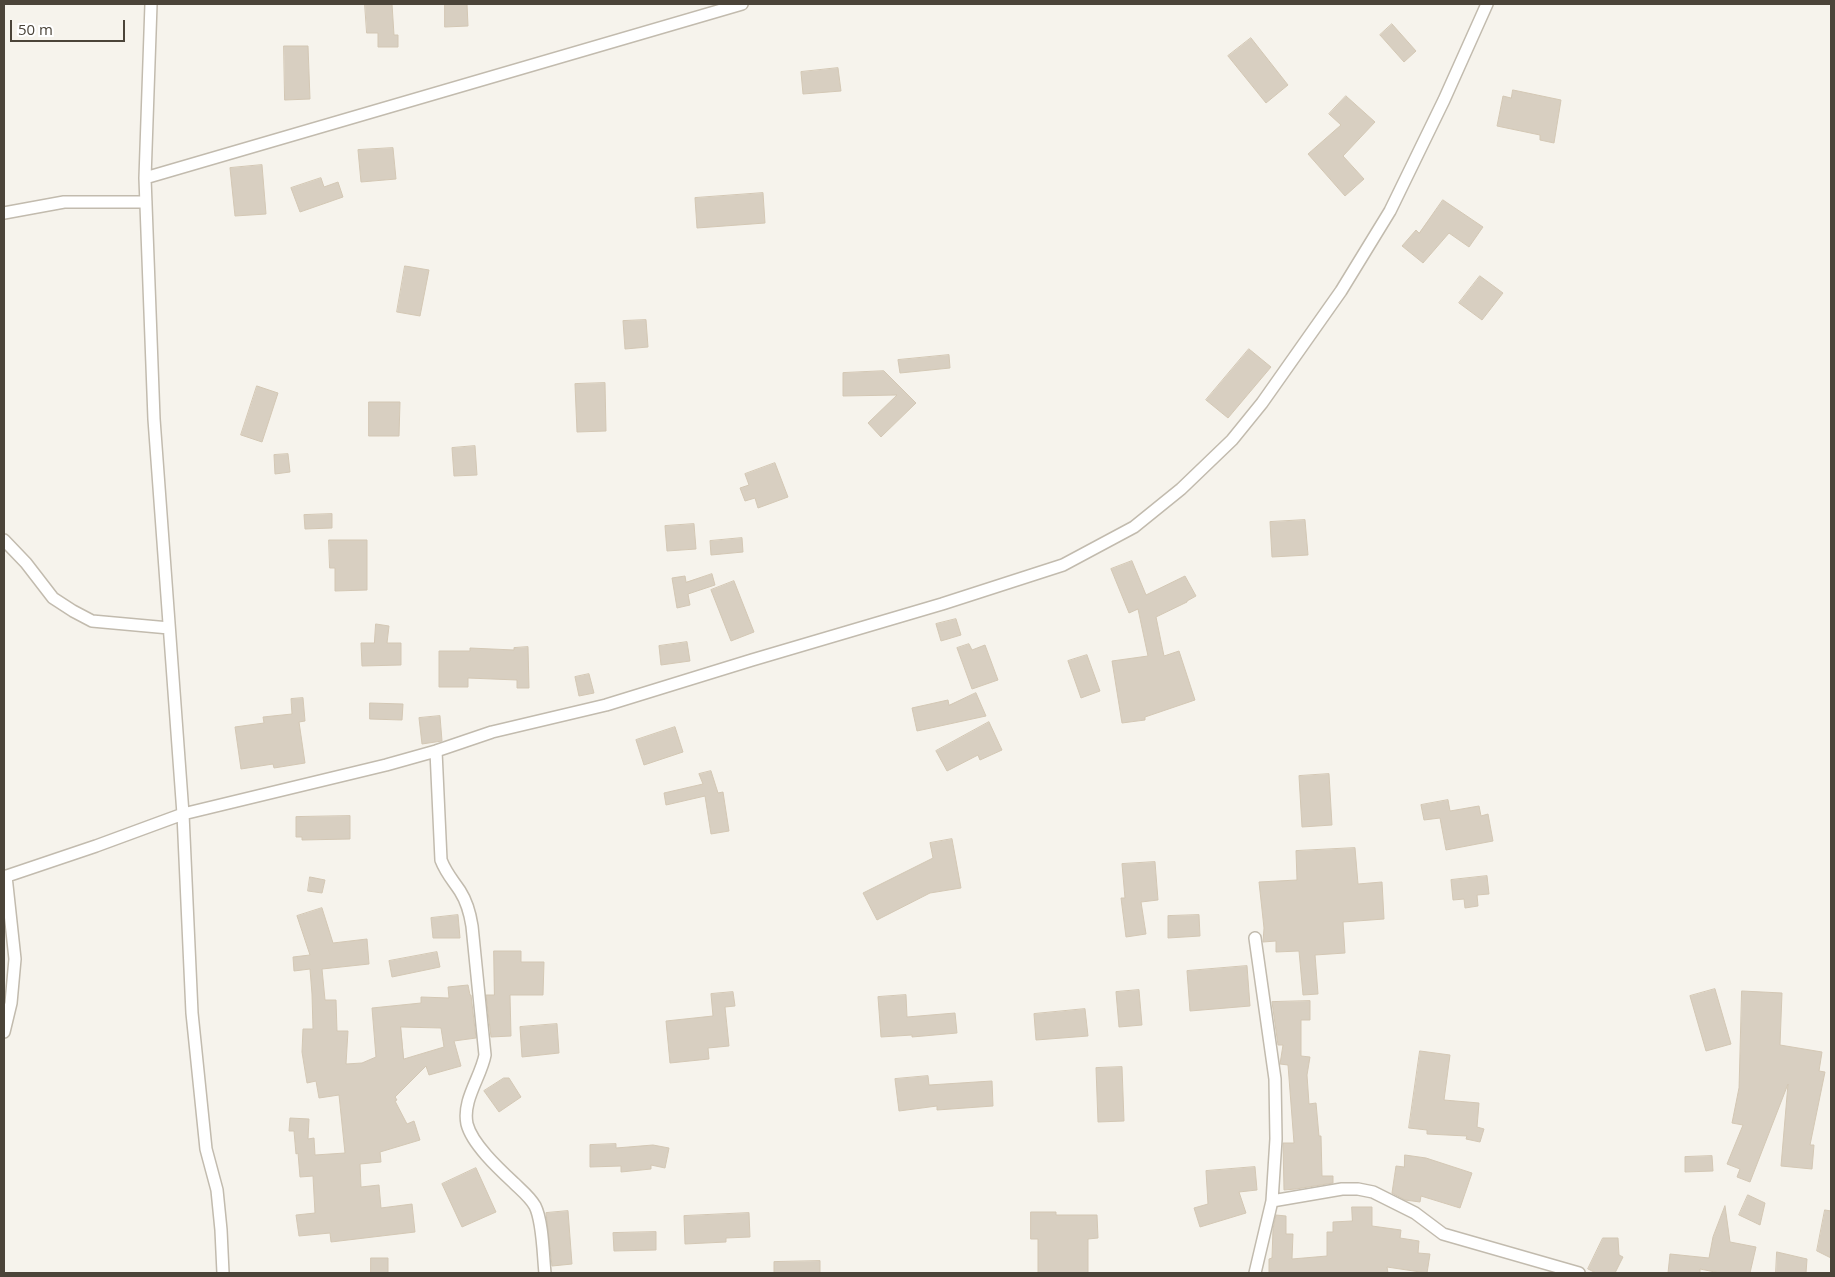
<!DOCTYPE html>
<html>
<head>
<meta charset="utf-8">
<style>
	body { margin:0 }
	#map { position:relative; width:1835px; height:1277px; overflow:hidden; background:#f6f3ec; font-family:"Open Sans",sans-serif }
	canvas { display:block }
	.frame { position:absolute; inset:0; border:5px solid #4b4439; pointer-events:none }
	.scale { position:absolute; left:10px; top:20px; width:115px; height:22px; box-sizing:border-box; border:2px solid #4b4439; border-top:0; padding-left:6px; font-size:15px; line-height:18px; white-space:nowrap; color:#4b4439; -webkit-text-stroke:4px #fff; paint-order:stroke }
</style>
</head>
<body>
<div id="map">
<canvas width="1835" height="1277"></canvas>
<div class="frame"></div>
<div class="scale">50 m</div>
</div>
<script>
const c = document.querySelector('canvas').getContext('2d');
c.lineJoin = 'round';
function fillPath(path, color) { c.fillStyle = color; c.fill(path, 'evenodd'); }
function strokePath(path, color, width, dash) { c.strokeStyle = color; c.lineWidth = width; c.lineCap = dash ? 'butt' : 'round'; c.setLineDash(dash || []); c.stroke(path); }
const building = new Path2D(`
	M365 4H392L394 35H398V47H378V33H367Z
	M445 4H467L468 26 445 27Z
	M1392 24 1416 51 1404 62 1380 35Z
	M1251 38 1288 85 1266 103 1228 56Z
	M284 46H308L310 99 285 100Z
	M838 68 841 91 803 94 801 72Z
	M1513 90 1561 100 1554 143 1540 140V135L1497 126 1503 96 1511 98Z
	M1346 96 1375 122 1343 156 1364 179 1345 196 1308 154 1341 125 1329 114Z
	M393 148 396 179 361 182 358 150Z
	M262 165 266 214 235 216 230 168Z
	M321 178 324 187 338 182 343 197 300 212 291 188Z
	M763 193 765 223 697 228 695 198Z
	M1443 200 1483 227 1469 247 1449 233 1423 263 1402 246 1416 230 1419 233Z
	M405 266 429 270 420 316 397 312Z
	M1480 276 1503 293 1482 320 1459 303Z
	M646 320 648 347 625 349 623 321Z
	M1249 349 1271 367 1228 418 1206 400Z
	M949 355 950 368 900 373 898 360Z
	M884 371 916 403 881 437 868 423 897 395 843 396V373Z
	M605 383 606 431 577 432 575 384Z
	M257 386 278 393 262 442 241 435Z
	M369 402H400L399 436H369Z
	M475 446 477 475 454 476 452 448Z
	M288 454 290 472 275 474 274 455Z
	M775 463 788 497 758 508 755 498 745 501 740 488 749 485 745 474Z
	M332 514V528L305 529 304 515Z
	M1305 520 1308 555 1272 557 1270 522Z
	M694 524 696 549 667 551 665 526Z
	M742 538 743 552 711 555 710 541Z
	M329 540H367V590L335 591V568H330Z
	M1132 561 1146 595 1185 576 1196 596 1187 601V602L1156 617 1164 656 1179 651 1195 700 1145 717V720L1122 723 1112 661 1148 656 1138 609 1129 613 1111 569Z
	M712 574 715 585 688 594 690 605 677 608 672 578 685 576 686 582Z
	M734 581 754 632 731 641 711 590Z
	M956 619 961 635 941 641 936 624Z
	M376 624 389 626 387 643H401V665L362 666 361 643H374Z
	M687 642 690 661 661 665 659 646Z
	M969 644 972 650 985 645 998 680 972 689 957 648Z
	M528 647 529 688H517V680L468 678V687H439V651H470V648L514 650V648Z
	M1087 655 1100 691 1081 698 1068 661Z
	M589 674 594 693 579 696 575 677Z
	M976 693 986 716 917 731 912 708 948 700 949 705Z
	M303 698 305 721 299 722 305 763 274 768 273 764 241 769 235 727 264 723 263 717 292 714 291 699Z
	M370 703 403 704 402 720 370 719Z
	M440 716 442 741 422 744 419 718Z
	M989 722 1002 750 980 760 978 755 947 771 936 751Z
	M675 727 683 752 644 765 636 740Z
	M711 771 718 793 723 792 729 831 711 834 705 796 666 805 664 793 703 784 699 774Z
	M1329 774 1332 825 1302 827 1299 776Z
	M1448 800 1450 811 1479 806 1481 816 1488 814 1493 841 1446 850 1440 818 1424 820 1421 805Z
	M350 816V839L302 840V837H296V817Z
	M952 839 961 888 930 893 877 920 863 893 933 858 930 843Z
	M1355 848 1358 884 1382 882 1384 919 1343 922 1345 953 1315 955 1318 994 1303 995 1299 951 1276 952V941L1263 942 1264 928 1259 882 1297 880 1296 851Z
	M1155 862 1158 900 1141 902 1146 934 1126 937 1121 898H1125L1122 864Z
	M1487 876 1489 894 1477 895 1478 906 1465 908 1464 899 1453 900 1451 880Z
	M310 877 325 880 322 893 308 891Z
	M322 908 333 943 367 939 369 964 322 969 325 1000H336L337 1031H348L346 1064 362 1063 376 1057 372 1008 421 1003V997L449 998 448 987 468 985 470 995H471L476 1038 454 1041 461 1066 429 1075 426 1066 395 1097 397 1100 395 1101 407 1124 414 1121 420 1140 380 1152 381 1162 360 1164 361 1187 379 1185 381 1208 412 1204 415 1232 331 1242 330 1233 299 1236 296 1215 315 1213 313 1176 300 1177 298 1153 296 1154 294 1131H289L290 1118 309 1119 308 1139 314 1138 315 1155 345 1153 339 1095 319 1098 316 1081 307 1083 302 1052 303 1029H313L312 994 310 969 294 971 293 957 310 955 297 916ZM401 1027 441 1028 444 1047 404 1059Z
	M458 915 460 938H433L431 918Z
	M1199 915 1200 936 1168 938V916Z
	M494 951H521V962H544L543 995H510L511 1036 491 1037 486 995H494Z
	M437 952 440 967 392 977 389 961Z
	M1247 966 1250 1006 1190 1011 1187 971Z
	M1715 989 1731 1044 1706 1051 1690 996Z
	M1139 990 1142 1025 1119 1027 1116 992Z
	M1742 991 1782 993 1780 1045 1822 1052 1819 1071 1825 1072 1810 1145H1814L1812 1169 1781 1166 1788 1084 1750 1182 1737 1177 1740 1169 1727 1164 1743 1125 1732 1123 1739 1088Z
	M733 992 735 1006 725 1007 729 1046 708 1048 709 1059 670 1063 666 1021 713 1016 711 994Z
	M906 995 907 1017 955 1013 957 1033 912 1037V1035L881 1037 878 997Z
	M1310 1001V1020H1301V1056L1310 1057 1307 1075 1309 1104 1316 1103 1319 1136H1321L1322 1176H1333V1183L1296 1189 1284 1190 1283 1143H1294L1288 1065 1280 1064 1283 1045H1278L1272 1002Z
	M1085 1009 1088 1036 1036 1040 1034 1014Z
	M557 1024 559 1053 522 1057 520 1027Z
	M1420 1051 1450 1055 1444 1100 1479 1103 1477 1127 1484 1129 1480 1142 1466 1139 1467 1136 1427 1134V1130L1409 1128Z
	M1122 1067 1124 1121 1098 1122 1096 1068Z
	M928 1076 929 1085 992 1081 993 1106 937 1110V1106L899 1111 895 1079Z
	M504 1078H509L521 1097 499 1112 484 1091Z
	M616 1144V1148L653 1145 669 1148 665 1168 651 1165V1169L621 1172V1166L590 1167V1145Z
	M1405 1155 1426 1158 1472 1173 1460 1208 1421 1196 1420 1202 1405 1200 1392 1193 1396 1166 1404 1167Z
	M1712 1156 1713 1171 1685 1172V1157Z
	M1255 1167 1257 1190 1239 1192 1246 1213 1200 1227 1194 1208 1208 1204 1206 1171Z
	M476 1168 496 1212 462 1227 442 1184Z
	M1748 1195 1765 1203 1760 1225 1739 1215Z
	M1725 1206 1730 1242 1756 1247 1750 1273H1720L1700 1269V1273H1668L1670 1254 1709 1258 1713 1237Z
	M1352 1207H1372V1226L1401 1230 1400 1238 1419 1241 1418 1253 1430 1254 1427 1273 1387 1267 1388 1273H1269V1259L1272 1258 1273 1229 1276 1215 1286 1216V1234H1293L1292 1259 1327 1256V1232H1333V1222L1352 1221Z
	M1825 1210 1831 1211V1258L1817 1251Z
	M568 1211 572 1264 552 1266 546 1213Z
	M1031 1212H1056V1215H1097L1098 1238 1088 1239V1273H1038V1239H1031Z
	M749 1213 750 1237 726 1238V1242L685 1244 684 1216Z
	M656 1232V1250L614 1251 613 1233Z
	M1603 1238H1618L1619 1255 1623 1257 1615 1273H1596L1588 1269Z
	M1777 1252 1807 1259 1806 1273H1776Z
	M371 1258H388V1273H371Z
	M820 1261V1273H774V1262Z`);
fillPath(building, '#d8cfc1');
strokePath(building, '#d3c7b4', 1);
const street = new Path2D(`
	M151 4 145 178 154 419 183 814 192 1013 206 1149 217 1190 221 1230 223 1273
	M145 178 742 4
	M4 213 64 202H146
	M4 540 26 563 53 598 73 611 92 621 169 628
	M436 751 441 860C446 873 452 879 460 891 467 902 470 913 472 926L485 1055C481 1077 462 1100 467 1124 472 1144 499 1169 514 1183 521 1190 530 1197 535 1206 543 1222 543 1255 545 1273
	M4 877 96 846 183 814 386 765 436 751 492 732 606 705 752 660 942 604 1063 565 1134 527 1181 489 1232 440 1262 403 1341 291 1390 211 1444 100 1487 4
	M4 1032 11 1003 15 959 6 876
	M1272 1201 1342 1189H1358L1373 1192 1415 1213 1443 1234 1579 1273
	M1255 1273 1272 1201 1276 1139 1275 1079 1255 938`);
strokePath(street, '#c2bbae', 14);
strokePath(street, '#fff', 11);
</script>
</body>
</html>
